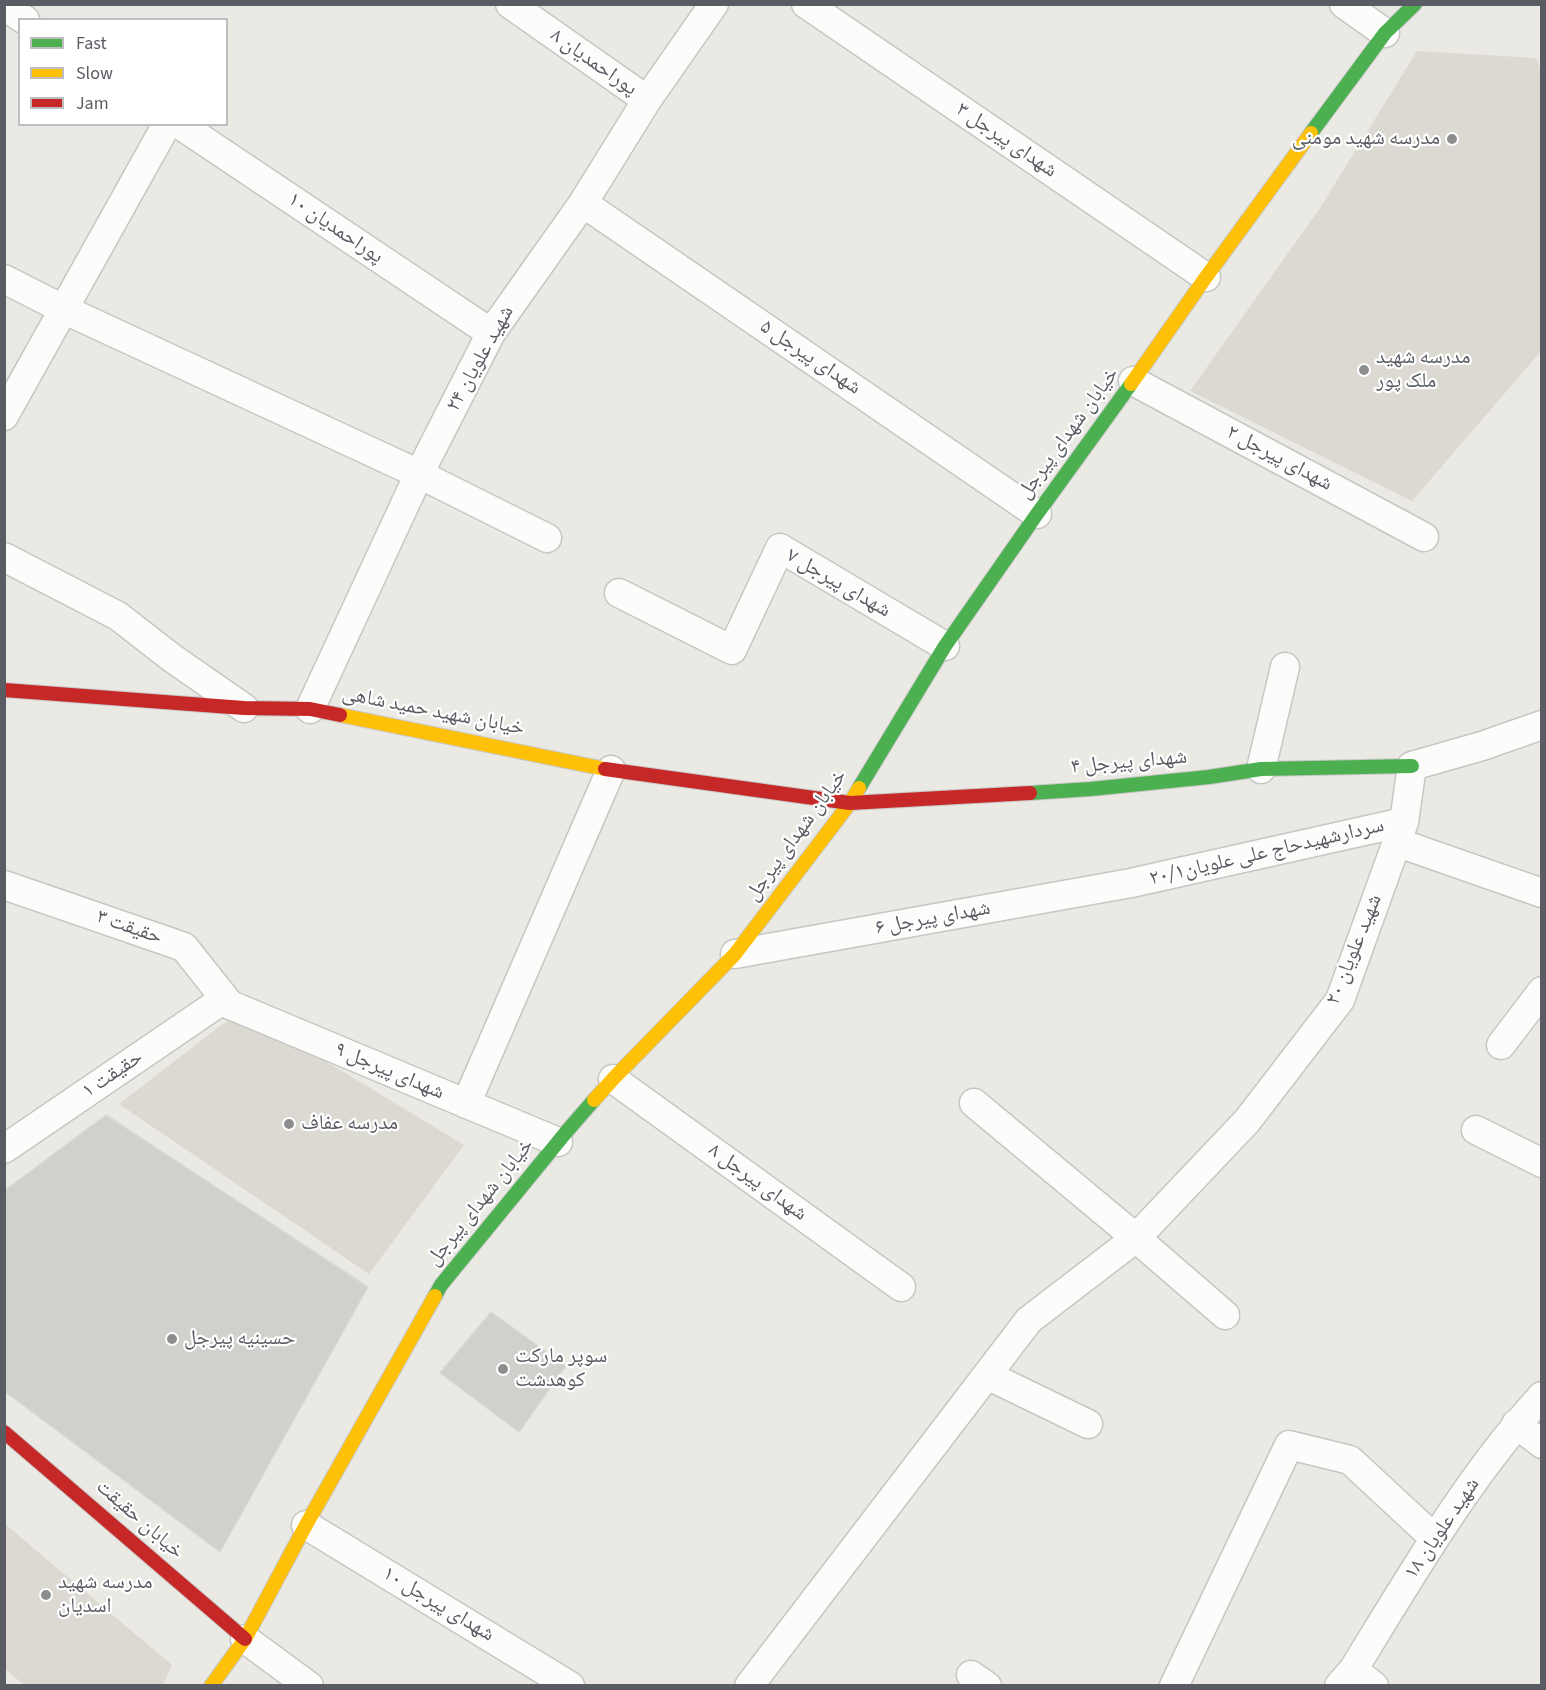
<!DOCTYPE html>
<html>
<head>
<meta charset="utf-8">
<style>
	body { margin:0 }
	#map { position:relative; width:1546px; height:1690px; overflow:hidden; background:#eae9e3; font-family:"Source Sans 3",sans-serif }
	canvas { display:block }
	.frame { position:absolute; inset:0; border:6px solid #595c62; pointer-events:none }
	.legend { position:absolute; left:18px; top:18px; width:210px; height:108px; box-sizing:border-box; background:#fff; border:2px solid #bdbec0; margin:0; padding:8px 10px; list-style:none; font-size:18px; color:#595c62 }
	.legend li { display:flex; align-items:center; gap:12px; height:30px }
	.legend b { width:30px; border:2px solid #bdbec0 }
</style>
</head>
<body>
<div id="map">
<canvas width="1546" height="1690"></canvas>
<div class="frame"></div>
<ul class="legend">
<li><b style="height:8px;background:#4caf50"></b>Fast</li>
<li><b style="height:8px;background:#ffc107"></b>Slow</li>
<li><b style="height:8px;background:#c62828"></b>Jam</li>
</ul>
</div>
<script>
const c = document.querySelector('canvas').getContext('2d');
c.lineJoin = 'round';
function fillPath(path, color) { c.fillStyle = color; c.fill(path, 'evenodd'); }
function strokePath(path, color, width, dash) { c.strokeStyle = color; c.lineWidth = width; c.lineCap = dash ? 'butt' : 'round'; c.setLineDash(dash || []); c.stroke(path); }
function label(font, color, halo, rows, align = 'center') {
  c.font = font + ' "Source Sans 3","Noto Naskh Arabic",sans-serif'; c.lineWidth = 4.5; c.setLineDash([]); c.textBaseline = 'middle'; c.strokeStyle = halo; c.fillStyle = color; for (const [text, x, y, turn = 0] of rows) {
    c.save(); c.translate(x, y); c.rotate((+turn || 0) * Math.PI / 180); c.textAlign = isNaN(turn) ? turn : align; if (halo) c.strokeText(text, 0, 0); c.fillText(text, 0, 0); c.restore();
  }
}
fillPath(new Path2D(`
	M1417 51 1536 58 1541 70 1542 350 1412 501 1190 391 1320 208Z
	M241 1010 464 1145 369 1274 119 1104Z
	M5 1524 172 1665 163 1685H24L5 1669Z`), '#dbd9d1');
const building = new Path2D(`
	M106 1115 368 1287 220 1552 4 1391V1191Z
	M491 1312 566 1366 519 1432 440 1373Z`);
fillPath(building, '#d1d0cc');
strokePath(building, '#dad8d2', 1.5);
const street = new Path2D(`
	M510 4 647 100
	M806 4 1206 277
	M1344 4 1385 33
	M4 6 25 20
	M179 124 491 333
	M583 203 1037 514
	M4 279 63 309 419 474 547 538
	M1133 381 1424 537
	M4 416 167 124
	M4 557 118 616 172 658 244 708
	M619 593 732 650 780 548 945 646
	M310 709 419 474 491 333 583 203 647 100 714 4
	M1261 769 1285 667
	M1396 842 1542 893
	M4 885 184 947 230 1005
	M735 954 1131 883 1404 822
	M1501 1045 1542 991
	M613 1079 901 1287
	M974 1103 1136 1238 1225 1315
	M466 1104 611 770
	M1476 1130 1542 1163
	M4 1149 221 1001 558 1142
	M987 1375 1088 1424
	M1516 1424 1542 1444
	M306 1525 570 1686
	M245 1639 309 1686
	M1353 1670C1411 1576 1468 1477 1542 1396
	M971 1675 987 1686
	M749 1686 1029 1320 1136 1238 1247 1121 1340 1000 1404 822 1412 766 1482 746 1542 725
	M1174 1686 1289 1445 1350 1460 1434 1538
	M1339 1686 1353 1670 1374 1686`);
const fast = new Path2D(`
	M1311 133 1385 33 1415 4
	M859 788 945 646 1037 514 1131 384
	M1030 793 1091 789 1209 777 1261 769 1412 766
	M435 1296 441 1285 567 1131 594 1100`);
const slow = new Path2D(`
	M1131 384 1206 277 1311 133
	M340 715 605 769
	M594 1100 613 1079 735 954 850 803 859 788
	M211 1686 245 1639 306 1525 435 1296`);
const jam = new Path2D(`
	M4 690 244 708 310 709 340 715
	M605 769 850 803 1030 793
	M4 1432 245 1639`);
strokePath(street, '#c6c7c5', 31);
strokePath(fast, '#c7c8c7', 16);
strokePath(slow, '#c7c8c7', 16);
strokePath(jam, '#c7c8c7', 16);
strokePath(street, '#fcfcfb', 28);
strokePath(fast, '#4caf50', 14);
strokePath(slow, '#ffc107', 14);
strokePath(jam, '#c62828', 14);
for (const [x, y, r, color] of [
	[1452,139,6,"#8c8d8f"],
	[1364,370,6,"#8c8d8f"],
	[289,1124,6,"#8c8d8f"],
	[172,1339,6,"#8c8d8f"],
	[503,1369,6,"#8c8d8f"],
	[46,1595,6,"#8c8d8f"]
]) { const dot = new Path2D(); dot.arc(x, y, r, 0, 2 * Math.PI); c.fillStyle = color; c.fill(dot); strokePath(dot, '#fff', 2); }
label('21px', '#595c62', '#fff', [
	["پوراحمدیان ۸",593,63,35],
	["شهدای پیرجل ۳",1006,141,34],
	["پوراحمدیان ۱۰",335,229,34],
	["شهدای پیرجل ۵",810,358,34],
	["شهید علویان ۲۴",481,359,-61],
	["خیابان شهدای پیرجل",1069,434,-54],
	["شهدای پیرجل ۲",1279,459,28],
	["شهدای پیرجل ۷",838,584,30],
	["خیابان شهید حمید شاهی",433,712,11],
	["شهدای پیرجل ۴",1129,763,-5],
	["خیابان شهدای پیرجل",797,836,-54],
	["سردارشهیدحاج علی علویان۲۰/۱",1267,853,-13],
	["شهدای پیرجل ۶",933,919,-10],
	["حقیقت ۳",129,928,19],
	["شهید علویان ۲۰",1355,950,-68],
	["شهدای پیرجل ۹",389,1072,23],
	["حقیقت ۱",113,1075,-34],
	["شهدای پیرجل ۸",757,1183,36],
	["خیابان شهدای پیرجل",481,1203,-51],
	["خیابان حقیقت",139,1520,41],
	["شهید علویان ۱۸",1443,1529,-56],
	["شهدای پیرجل ۱۰",438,1605,31]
]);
label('21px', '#595c62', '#fff', [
	["مدرسه شهید مومنی",1440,139,"right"],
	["مدرسه شهید",1376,358],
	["ملک پور",1376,382],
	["مدرسه عفاف",301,1124],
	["حسینیه پیرجل",184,1339],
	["سوپر مارکت",515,1357],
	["کوهدشت",515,1381],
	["مدرسه شهید",58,1583],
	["اسدیان",58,1607]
], 'left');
</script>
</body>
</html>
